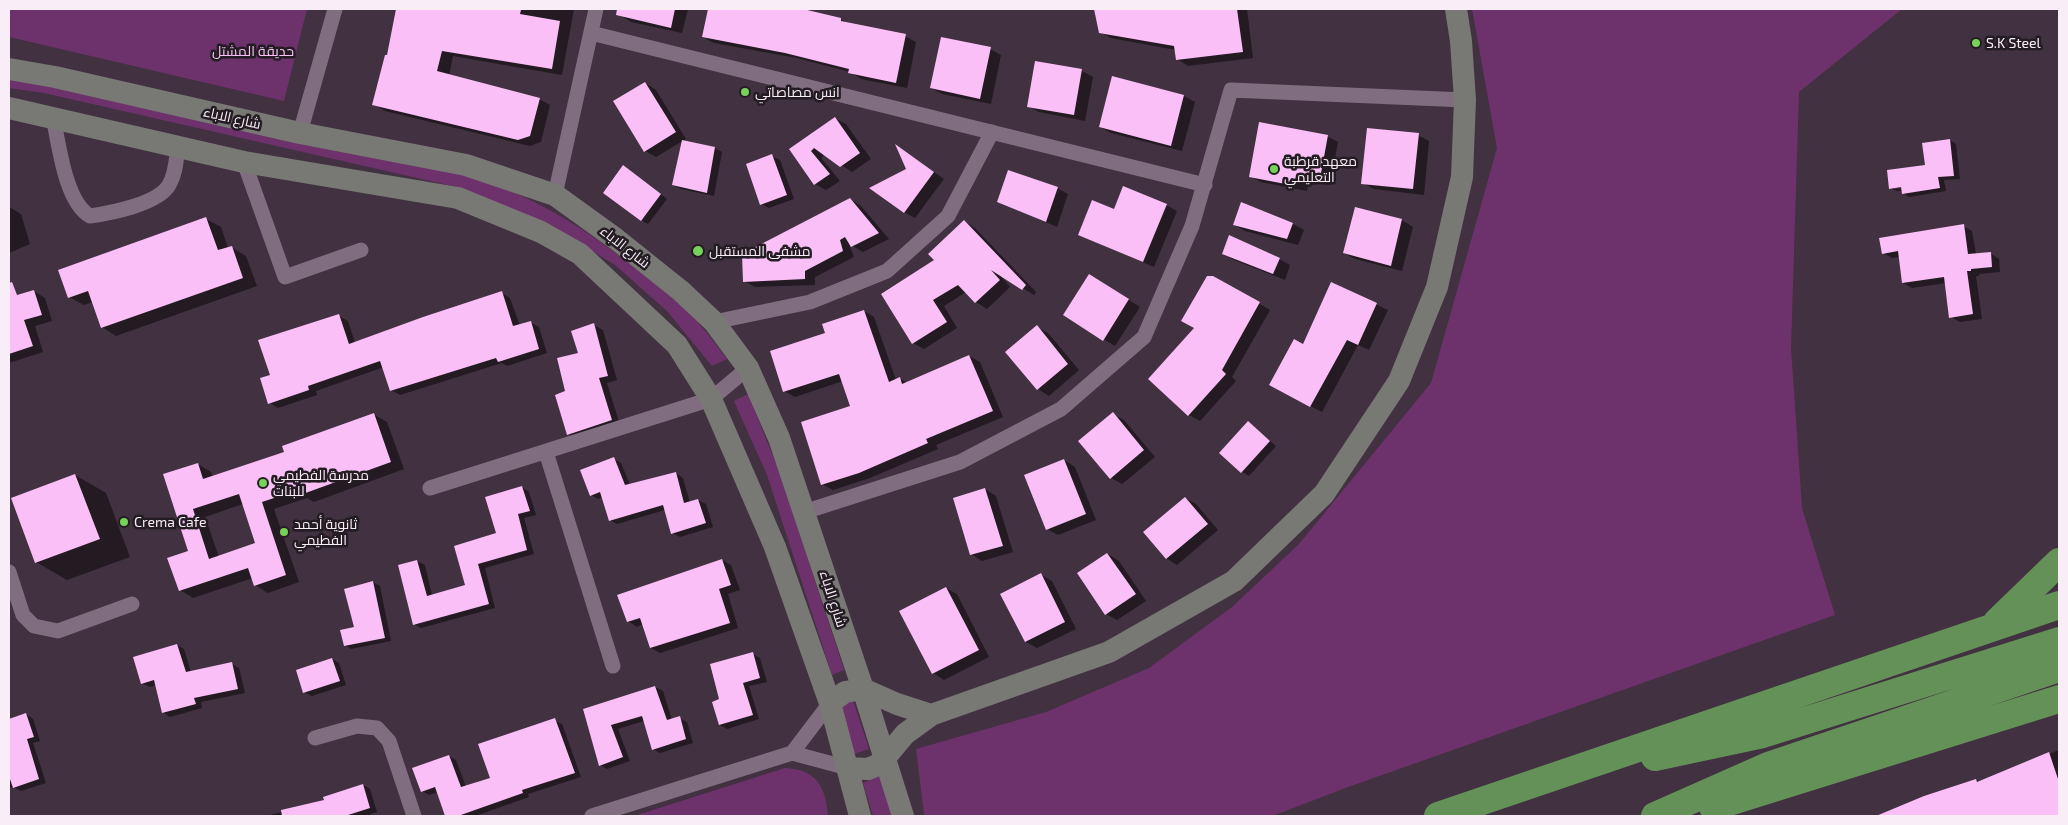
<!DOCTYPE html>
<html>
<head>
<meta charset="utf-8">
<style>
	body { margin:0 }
	#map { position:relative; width:2068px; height:825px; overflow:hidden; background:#423141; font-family:"Exo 2",sans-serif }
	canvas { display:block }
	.frame { position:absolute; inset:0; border:10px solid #f9eef8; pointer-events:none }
</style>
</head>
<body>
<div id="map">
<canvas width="2068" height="825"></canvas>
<div class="frame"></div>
</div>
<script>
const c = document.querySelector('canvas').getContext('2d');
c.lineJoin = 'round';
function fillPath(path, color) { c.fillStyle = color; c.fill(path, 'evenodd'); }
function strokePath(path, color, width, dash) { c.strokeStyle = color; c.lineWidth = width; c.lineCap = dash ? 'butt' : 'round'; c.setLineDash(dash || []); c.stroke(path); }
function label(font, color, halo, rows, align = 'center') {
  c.font = font + ' "Exo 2",Cairo,sans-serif'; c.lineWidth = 5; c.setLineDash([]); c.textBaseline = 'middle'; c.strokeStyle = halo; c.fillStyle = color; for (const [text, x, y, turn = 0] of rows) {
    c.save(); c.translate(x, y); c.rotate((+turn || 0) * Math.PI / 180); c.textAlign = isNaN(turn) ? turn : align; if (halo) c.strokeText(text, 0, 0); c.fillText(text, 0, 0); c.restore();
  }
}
fillPath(new Path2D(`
	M9 9H307L284 101 9 37Z
	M1472 9H1902L1799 92 1791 348 1802 508 1835 615 1351 786 1272 816H926L924 814 916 749 1046 712 1149 668 1232 607 1299 544 1431 383 1497 148Z
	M9 72 464 175C528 193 577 223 630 264 645 276 663 288 677 301 696 318 712 339 727 359L712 366 667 311 615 265 555 228 461 188 44 93 9 88Z
	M748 394 779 471 844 670 832 675 767 475 734 401Z
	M852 697 869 749 854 754 836 702Z
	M785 768C816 769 826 787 828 816H634Z
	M879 776 892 816H873L863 783Z`), '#6d326b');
fillPath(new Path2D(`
	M398 9H574L562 75 453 56 449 76 539 99 550 105 541 142 530 146 385 111 374 104 388 57Z
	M621 9H688L682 33 631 22 620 15Z
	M709 9H797L841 19 848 24 905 36 916 42 907 88 861 79 850 72 797 58 714 43 703 37Z
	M1095 9H1247L1253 58 1188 66 1177 59 1176 50 1111 38 1100 32Z
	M990 49 1001 55 991 104 942 94 931 88Z
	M1036 62 1082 71 1093 77 1085 121 1039 112 1028 106Z
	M645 83 656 90 686 139 656 157 645 151Z
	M1184 96 1195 102 1182 151 1111 133 1100 127Z
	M835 118 846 124 871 159 852 172 825 154 821 158 840 181 826 190 815 184 791 149Z
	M1418 135 1429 141 1424 195 1374 189 1363 183Z
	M1327 136 1338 142 1330 185 1309 182 1307 191 1261 182 1250 176Z
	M1950 140 1956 144 1960 179 1944 180 1946 191 1909 197 1903 193 1902 191H1897L1890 188 1926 166ZM1907 185V188L1894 189V187Z
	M898 147 944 179 915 218 904 212 908 170Z
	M715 148 722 152 714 196 681 189 673 185Z
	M772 156 780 160 794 199 769 208 761 204Z
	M630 171 667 199 648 224 641 220Z
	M1057 188 1068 194 1057 227 999 202Z
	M850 199 861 206 889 239 863 252 849 244 854 257 815 277V285L755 287 744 281Z
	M1242 204 1293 224 1304 230 1298 245 1245 231 1234 225Z
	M1166 205 1177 211 1154 267 1080 235Z
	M9 207 21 214 30 244 9 253Z
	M1356 208 1402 220 1413 227 1402 271 1355 259 1344 253Z
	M206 219 221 227 228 248 231 247 246 256 257 286 116 336 102 327 93 302 84 305 69 297Z
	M964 221 975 228 1036 292 1034 295 999 274 1010 287 987 309 976 302 966 292 944 306 957 328 924 349 913 343 936 260Z
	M1963 226 1972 231 1976 254 1990 253 1999 259 2000 272 1979 274V276H1976L1982 319 1960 322 1951 317 1946 283 1912 288 1903 283 1900 257 1892 258 1883 253Z
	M1223 254 1279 259 1290 265 1285 280 1234 260Z
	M1213 277 1270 310 1232 377 1236 381 1200 421 1189 415Z
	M1100 282 1140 307 1115 346 1064 315Z
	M1332 283 1388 310 1369 350 1358 345 1322 412 1281 391Z
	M34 291 45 298 52 321 35 326 43 352 9 363V299Z
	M502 293 510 298 520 326 530 322 539 327 547 353 507 366 502 363 400 395 391 390 384 367 316 391 317 395 278 408 270 403 271 376 339 316 348 321 355 343Z
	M864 311 874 317 896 380 900 378 907 383 969 356 980 362 1003 417 936 445 938 449 870 478 833 490 822 484 852 406 843 381 795 397 784 391 827 334Z
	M594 325 603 330 617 380 607 383 620 425 577 439 568 434 567 392 580 354Z
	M1037 327 1048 333 1079 370 1049 396 1038 389Z
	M373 414 387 422 404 469 314 502 307 498 274 509 299 582 268 593 255 585 253 578 193 598 180 590 190 551 164 475 198 464 211 472 213 477 286 452ZM243 504 257 544 219 557 205 517Z
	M1113 414 1124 420 1155 457 1122 484 1111 478Z
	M1248 423 1276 446 1249 476 1242 472Z
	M614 459 621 463 630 485 676 473 683 478 690 503 698 500 706 504 713 527 680 537 672 533 665 510 617 524 610 520 603 497 598 499 591 495Z
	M1064 460 1075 467 1096 520 1058 535 1047 529Z
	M75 475 106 493 130 557 67 580 36 562Z
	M522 487 529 492 536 515 524 518 534 554 485 568 495 608 421 628 414 624 399 566 417 561 425 565 432 595 467 586 456 547 498 534Z
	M985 489 996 496 1013 552 982 561 971 554Z
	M1185 498 1196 504 1218 530 1177 565 1166 558Z
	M1108 554 1119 561 1146 601 1117 620 1106 614Z
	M722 560 731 565 740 590 728 594 738 628 660 653 651 648 643 624 637 627 628 621Z
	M1041 575 1052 581 1076 629 1037 648 1026 642Z
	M373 582 380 586 391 641 351 649 345 645 355 628Z
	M946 588 957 594 989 657 944 680 933 673Z
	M177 645 184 649 191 672 232 664 239 668 245 693 201 702 202 708 170 717 163 712 156 685 150 687 142 683Z
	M753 654 760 658 767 682 749 686 759 719 727 729 720 725 721 700Z
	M332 659 339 663 346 685 312 696 304 692Z
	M655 687 663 691 672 720 679 718 687 722 693 743 660 753 653 749 644 721 618 729 630 761 607 769 600 765 584 710Z
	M26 714 33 719 40 741 33 743 46 783 21 791 13 787 9 788V720Z
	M554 720 562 724 581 777 528 794 529 797 475 816H446L438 792 429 795 422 791 449 756 456 760 466 787 491 778Z
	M2059 750V816H1877L1976 780 1980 782Z
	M363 785 370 789 377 812 370 814 371 816H266L326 801Z`), '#0007');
fillPath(new Path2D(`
	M396 9H511L521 10 520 14 560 21 552 69 442 51 437 71 540 98 530 136 518 140 372 105 385 55H387Z
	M617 9H675L671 28 616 15Z
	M708 9H803L841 18V21L906 34 896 83 848 73 849 69 785 53 702 37Z
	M1094 9H1237L1243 52 1176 60 1174 46 1099 33Z
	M941 37 991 47 980 99 930 88Z
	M1035 61 1082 69 1074 115 1027 107Z
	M1112 76 1184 95 1171 146 1099 127Z
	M645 82 676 132 644 152 613 101Z
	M835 117 860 153 840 167 814 148 811 151 830 174 814 185 789 149Z
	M1259 122 1328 135 1320 179 1298 177 1296 186 1249 177Z
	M1367 128 1419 133 1413 189 1361 184Z
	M1950 139 1954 176 1938 177 1940 188 1902 194 1901 187 1889 189 1887 170 1925 165 1922 143Z
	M682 140 715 147 707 193 672 185Z
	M895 144 934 172 904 213 869 188 906 169Z
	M772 154 787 195 760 205 746 164Z
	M623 165 661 194 641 221 603 193Z
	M1008 170 1058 187 1046 222 997 202Z
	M1123 186 1167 204 1143 262 1078 235 1092 200 1114 209Z
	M850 198 879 233 851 247 845 237 840 240 843 251 805 271V279L743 282 742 254Z
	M1241 202 1293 223 1287 239 1233 225Z
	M1355 207 1402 219 1391 266 1343 253Z
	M206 217 218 250 232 246 243 278 101 328 88 291 68 298 58 270Z
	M964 220 1026 285 1022 290 991 270 1000 280 975 303 958 285 933 300 947 322 912 344 881 294 934 260 928 254Z
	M1964 224 1968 254 1991 252 1992 267 1971 269V271H1967L1973 314 1949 318 1944 277 1902 283 1898 251 1882 254 1879 238Z
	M1229 235 1280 258 1273 274 1222 254Z
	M1089 274 1129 299 1103 341 1063 315Z
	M1207 276H1213L1260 302 1222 370 1226 374 1188 416 1148 379 1194 328 1181 321Z
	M12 282 17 295 34 290 42 315 24 320 33 346 9 354V283Z
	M1331 282 1377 303 1358 345 1347 340 1310 407 1269 385 1294 339 1303 344Z
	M502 291 513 326 531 321 539 349 498 362 496 358 390 391 380 361 308 386 309 390 268 404 260 378 270 375 258 340 339 314 349 344 423 317Z
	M864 310 889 382 900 377 902 384 969 355 993 411 926 439 928 443 859 473 821 485 801 422 850 406 839 374 783 392 770 351 825 333 822 324Z
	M594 323 608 376 599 378 612 420 567 435 555 395 565 391 557 358 578 353 571 331Z
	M1037 325 1068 364 1037 390 1005 352Z
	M1113 412 1144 450 1110 479 1078 441Z
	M374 413 391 462 300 495 298 490 262 502 286 575 254 586 248 568 179 591 167 558 188 551 163 474 198 463 203 479 284 452 282 446ZM239 494 255 543 209 559 193 509Z
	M1248 421 1270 441 1241 473 1219 453Z
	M614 457 625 485 676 472 684 503 698 499 706 523 671 534 663 505 609 521 600 492 590 496 580 470Z
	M1064 459 1086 514 1046 530 1024 475Z
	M75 474 100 539 35 563 11 498Z
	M522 486 530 511 518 514 527 550 478 564 489 604 413 625 398 565 417 560 427 596 465 585 454 546 496 533 485 497Z
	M985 488 1003 546 970 555 953 498Z
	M1185 497 1208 524 1166 559 1143 532Z
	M1107 553 1136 594 1105 615 1077 573Z
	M722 559 731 585 719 589 730 623 650 648 640 618 627 622 617 595Z
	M1041 573 1065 622 1025 642 1000 594Z
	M373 581 385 638 344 646 340 630 354 627 344 589Z
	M946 587 979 650 932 674 899 611Z
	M177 644 186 672 232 662 238 689 194 698 196 704 162 713 154 680 141 684 133 657Z
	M753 652 760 678 743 683 753 715 719 725 712 702 719 699 710 664Z
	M332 658 340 681 303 693 296 670Z
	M655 686 667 720 680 716 686 739 652 750 642 716 611 725 623 757 599 766 583 709Z
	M26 713 34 737 27 739 39 779 13 788 9 776V719Z
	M555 718 575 773 522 790 523 793 458 816H445L435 787 421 792 412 768 449 755 461 787 490 778 478 744Z
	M2049 752 2059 782V816H1876L1924 796 1976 779 1977 782Z
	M363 784 370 808 345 816H282L281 810 324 800 323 797Z`), '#fbbff7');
strokePath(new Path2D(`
	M591 33 1205 185
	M53 117C59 144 65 202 90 216 111 213 158 204 169 185 176 173 176 160 178 147
	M300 133 335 9
	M244 162 285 277 361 250
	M555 195 596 9
	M714 322 810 302 887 271 948 216 992 132
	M546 452 613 666
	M430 488 711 399 748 368
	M804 512 960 462 1061 409 1144 337 1192 226 1231 90 1465 100
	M9 572 23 615 34 626 58 631 132 604
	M315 738 357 726 377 728 389 741 414 816
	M792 753 830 703
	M592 816 792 753 848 768`), '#816d80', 15);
strokePath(new Path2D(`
	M9 69 55 77 300 133 466 165 555 195 616 239 681 291 714 322 748 368 779 438 863 689 903 816
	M9 108 244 162 458 198 541 232 580 254 677 345 711 399 775 547 830 703 860 816
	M830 703 845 692 863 689 897 704 931 715
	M848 768 868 769 880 764 905 734 931 715 1109 652 1234 581 1324 494 1399 381 1437 287 1462 177 1465 100 1461 41 1456 9`), '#787874', 22);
strokePath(new Path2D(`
	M1997 622 2059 562
	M1655 757 1763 734 2059 641
	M1713 807 2059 699
	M1438 816 2059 605
	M1655 816 1768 766 2059 668`), '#649157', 28);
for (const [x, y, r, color] of [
	[1976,43,5,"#77d259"],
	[745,92,5,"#77d259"],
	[1274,169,5,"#77d259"],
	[698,251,6,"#77d259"],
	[263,483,5,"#77d259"],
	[124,522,5,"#77d259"],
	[284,532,5,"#77d259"]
]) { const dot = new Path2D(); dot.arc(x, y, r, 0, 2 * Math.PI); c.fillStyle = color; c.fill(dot); strokePath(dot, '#241c23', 2); }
label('14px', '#f9eef8', '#241c23', [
	["S.K Steel",1986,43],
	["انس مصاصاتي",755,92],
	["معهد قرطبة",1284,161],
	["التعليمي",1284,177],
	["مشفى المستقبل",709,251],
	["مدرسة الفطيمي",273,475],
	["للبنات",273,491],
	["Crema Cafe",134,522],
	["ثانوية أحمد",294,524],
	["الفطيمي",294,540]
], 'left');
label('14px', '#f8c0f5', '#241c23', [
	["حديقة المشتل",253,51]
]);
label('14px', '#f9eef8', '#241c23', [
	["شارع الاباء",232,118,13],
	["شارع الاباء",625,247,38],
	["شارع الاباء",833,599,72]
]);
</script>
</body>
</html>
